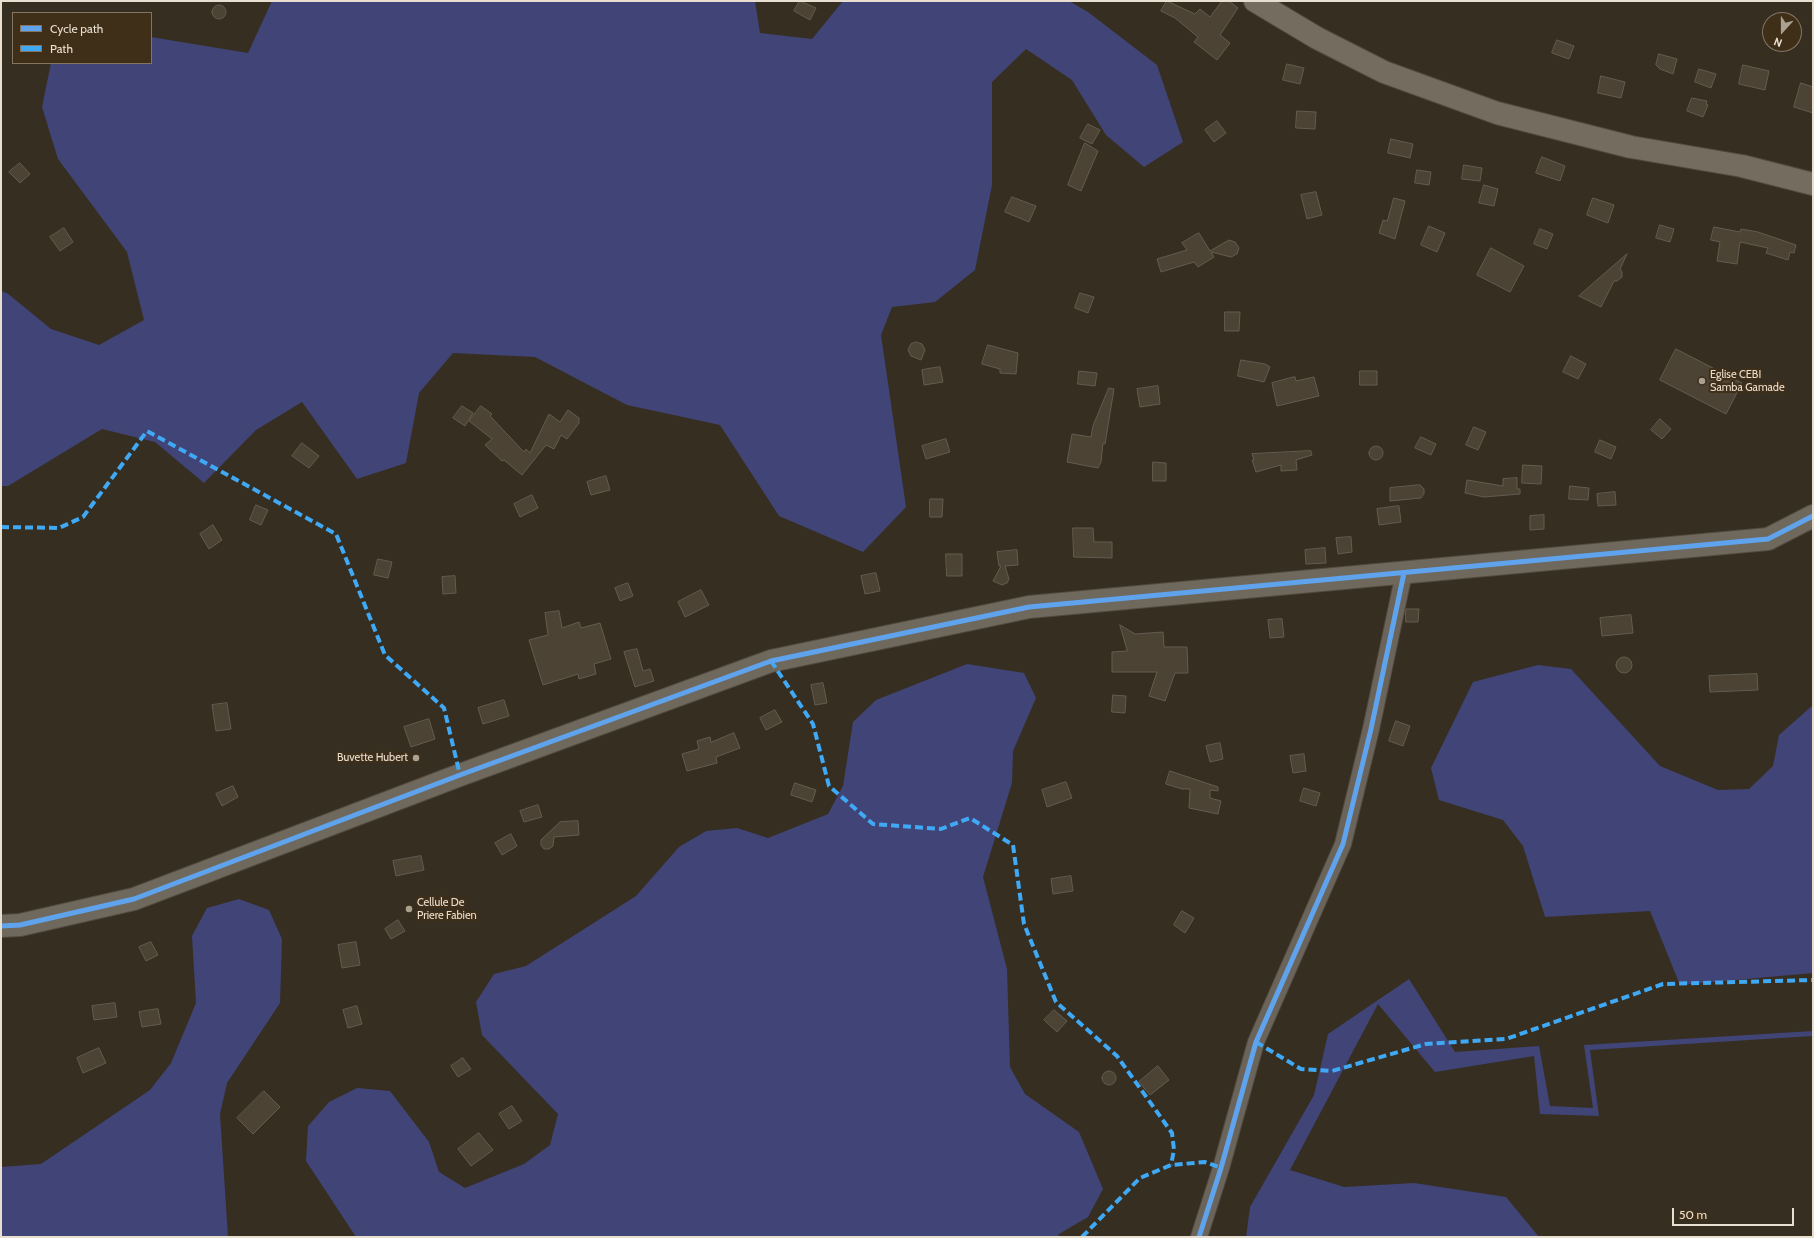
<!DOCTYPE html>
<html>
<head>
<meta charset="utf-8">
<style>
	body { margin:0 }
	#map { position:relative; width:1814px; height:1238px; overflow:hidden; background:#362e21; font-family:Cabin,sans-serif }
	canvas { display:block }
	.frame { position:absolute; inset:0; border:2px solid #e9dfd1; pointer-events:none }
	.legend { position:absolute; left:12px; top:12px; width:140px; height:52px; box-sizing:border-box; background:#3f2f18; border:1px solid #837562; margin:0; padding:5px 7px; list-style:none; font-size:12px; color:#e9dfd1 }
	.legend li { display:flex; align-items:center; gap:8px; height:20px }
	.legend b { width:20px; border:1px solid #837562 }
	.north { position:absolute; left:1762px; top:12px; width:40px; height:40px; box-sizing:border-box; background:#3f2f18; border:1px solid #837562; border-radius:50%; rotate:201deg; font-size:11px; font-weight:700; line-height:16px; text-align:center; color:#e9dfd1 }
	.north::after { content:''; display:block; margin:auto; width:14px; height:18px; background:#aaa193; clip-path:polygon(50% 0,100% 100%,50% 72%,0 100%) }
	.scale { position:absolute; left:1672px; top:1208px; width:122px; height:18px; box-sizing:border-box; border:2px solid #e9dfd1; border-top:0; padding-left:5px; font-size:12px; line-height:14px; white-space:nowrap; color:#e9dfd1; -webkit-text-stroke:3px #3f2f18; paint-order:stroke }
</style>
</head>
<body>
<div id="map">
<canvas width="1814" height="1238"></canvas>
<div class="frame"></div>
<ul class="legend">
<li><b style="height:5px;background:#60a3ed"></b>Cycle path</li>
<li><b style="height:5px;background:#3fa9f5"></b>Path</li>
</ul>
<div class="north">N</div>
<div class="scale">50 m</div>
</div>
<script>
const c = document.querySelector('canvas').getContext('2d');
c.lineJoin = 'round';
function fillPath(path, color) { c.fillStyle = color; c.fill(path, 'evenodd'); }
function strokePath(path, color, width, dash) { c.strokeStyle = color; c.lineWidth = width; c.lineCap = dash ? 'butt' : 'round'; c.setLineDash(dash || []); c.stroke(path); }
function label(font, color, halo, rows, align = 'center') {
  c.font = font + ' Cabin,sans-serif'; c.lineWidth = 4; c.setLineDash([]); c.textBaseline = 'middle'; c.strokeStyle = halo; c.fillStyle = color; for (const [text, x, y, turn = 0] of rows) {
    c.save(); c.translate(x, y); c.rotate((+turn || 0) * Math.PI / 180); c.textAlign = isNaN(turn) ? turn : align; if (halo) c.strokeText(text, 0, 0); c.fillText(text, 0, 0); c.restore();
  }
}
fillPath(new Path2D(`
	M272 1H755L760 33 812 39 843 1H1069L1088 12 1157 65 1183 142 1144 167 1106 135 1072 80 1026 49 992 82V185L975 270 935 302 892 307 881 335 906 507 863 552 779 516 720 425 627 405 535 357 453 353 419 393 406 463 357 479 302 402 256 430 204 483 155 442 102 429 8 486H1V291L7 293 51 329 99 345 144 320 127 252 58 159 42 107 51 63H151V37L248 53Z
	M967 664 1024 673 1036 698 1013 751 1012 783 983 877 1007 969 1010 1067 1025 1094 1079 1132 1103 1189 1088 1217 1059 1234 1058 1237H356L306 1161 308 1126 329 1102 357 1088 390 1091 429 1142 439 1172 465 1188 524 1164 550 1145 558 1114 482 1035 476 1002 494 974 526 966 636 896 679 847 706 831 737 828 768 838 828 814 843 786 853 722 876 700Z
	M1538 665 1571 669 1660 766 1718 790 1749 789 1773 766 1779 735 1813 705V973L1680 985 1650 911 1545 917 1523 846 1503 820 1439 800 1431 768 1473 682Z
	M239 899 269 910 282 939 280 1003 227 1083 220 1114 228 1237H1V1167L41 1164 150 1090 171 1063 196 1003 192 936 207 908Z
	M1409 979 1455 1052 1539 1046 1550 1106 1593 1108 1584 1045 1813 1031V1036L1590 1050 1599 1116 1540 1114 1534 1056 1435 1072 1378 1004 1290 1170 1344 1187 1414 1183 1506 1197 1539 1237H1246L1250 1207 1314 1095 1328 1034Z`), '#414477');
const building = new Path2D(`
	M800 1 816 8 810 20 794 11Z
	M1167 1 1195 14 1200 9 1210 17 1222 1H1229L1238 8 1220 35 1230 43 1217 60 1194 42 1198 37 1175 18 1161 11Z
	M212 12a7 7 0 1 1 14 0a7 7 0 1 1-14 0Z
	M1557 40 1574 46 1569 59 1552 53Z
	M1659 54 1677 59 1673 74 1660 69 1656 65Z
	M1287 64 1304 68 1300 84 1283 80Z
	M1743 65 1769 71 1765 90 1739 84Z
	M1699 69 1716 74 1711 88 1695 82Z
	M1601 76 1625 82 1621 98 1598 93Z
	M1801 83 1813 87V113L1794 107Z
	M1692 98 1707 101 1706 104 1708 105 1703 117 1687 111Z
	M1297 111 1316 112 1315 129 1296 128Z
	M1217 121 1226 133 1214 142 1205 130Z
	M1088 124 1100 130 1092 144 1080 138Z
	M1391 139 1413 144 1410 158 1388 153Z
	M1085 143 1098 151 1081 191 1068 185Z
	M1542 157 1565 166 1560 181 1536 173Z
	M20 163 30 174 20 183 9 172Z
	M1464 165 1482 168 1480 181 1462 179Z
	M1417 170 1431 172 1429 185 1415 183Z
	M1484 185 1498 189 1494 206 1479 203Z
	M1316 192 1322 215 1307 219 1301 195Z
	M1012 197 1036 206 1029 222 1005 212Z
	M1394 198 1405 201 1395 239 1379 233 1383 220 1387 221Z
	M1593 198 1614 205 1608 223 1587 215Z
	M1660 225 1674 229 1670 242 1656 238Z
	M1429 226 1445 233 1437 252 1421 245Z
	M1714 227 1740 232 1741 229 1758 232 1796 245 1794 253 1790 252 1788 260 1766 253 1768 248 1740 242 1737 264 1717 261 1720 242 1711 240Z
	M64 228 73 242 60 251 50 237Z
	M1540 229 1553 234 1547 249 1534 244Z
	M1199 233 1210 251 1229 240 1235 242 1239 248 1237 254 1231 257 1211 252 1214 257 1198 267 1194 262 1161 272 1157 259 1187 250 1182 243Z
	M1491 248 1524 266 1510 292 1477 275Z
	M1627 254 1620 269 1622 272V277L1617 281H1614L1601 307 1579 296Z
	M1080 293 1094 297 1088 313 1075 308Z
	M1225 312H1240L1239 331H1225Z
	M916 342 922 344 925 350 921 360 911 356 908 350 911 344Z
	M988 345 1018 353 1016 374 1000 373V369L982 364Z
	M1676 349 1742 383 1726 414 1660 380Z
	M1571 356 1586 364 1578 379 1563 372Z
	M1241 360 1265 364 1270 367 1264 382 1238 376Z
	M940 367 943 382 924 385 922 370Z
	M1079 371 1097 373 1095 386 1078 384Z
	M1360 371H1377V385H1360Z
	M1295 377 1296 381 1314 377 1319 396 1277 406 1272 383Z
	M1158 386 1160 404 1140 407 1137 389Z
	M1109 388 1114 389 1105 444 1103 443 1101 462 1098 468 1067 462 1072 434 1091 437 1093 426Z
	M462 406 473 413 465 426 453 418Z
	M481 406 492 414 490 416 524 452 526 449 530 453 549 414 560 422 568 410 579 418V423L567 439 561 435 554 449 546 445 522 475 504 460 502 461 485 445 492 439 469 421Z
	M1660 419 1671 429 1662 439 1651 430Z
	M1474 427 1486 432 1478 450 1466 445Z
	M1421 437 1436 444 1431 455 1415 448Z
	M946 439 950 452 926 459 922 446Z
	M1600 440 1616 447 1611 459 1595 452Z
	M302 443 319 456 309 468 292 456Z
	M1369 453a7 7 0 1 1 14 0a7 7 0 1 1-14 0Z
	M1311 451 1312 455 1296 460 1297 470 1281 471V465L1256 472 1252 460H1254L1252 454Z
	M1153 462 1166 463V481H1153Z
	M1523 465 1542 466 1541 484 1522 483Z
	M606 476 610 490 591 495 587 482Z
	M1517 478V489H1520V494L1484 497 1465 493 1467 480 1503 486V479Z
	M1420 485 1424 489V494L1421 498 1390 501V488Z
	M1570 486 1589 488 1588 500 1569 499Z
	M1615 492 1616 505 1598 506 1597 494Z
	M532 495 538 508 520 517 514 504Z
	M930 499H943L942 517H930Z
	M256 505 268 510 261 525 250 520Z
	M1399 506 1401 522 1379 525 1377 509Z
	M1544 515V529L1530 530V516Z
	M213 525 222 540 209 549 200 534Z
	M1073 528H1093L1094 542H1112V558L1074 557Z
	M1351 537 1352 552 1338 554 1336 538Z
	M1325 548 1326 563 1306 564 1305 550Z
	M1017 550 1018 565 1005 566 1009 579 1007 583 1002 585 993 581 1001 566H999L997 552Z
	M946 554H962V576H947Z
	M378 559 392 562 388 578 374 575Z
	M876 573 880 591 865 594 861 576Z
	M455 576 456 593 443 594 442 577Z
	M628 583 633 596 620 601 615 588Z
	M701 590 709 605 685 617 678 602Z
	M1406 609H1419L1418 622H1406Z
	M559 611 562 628 579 622 581 628 600 623 611 659 594 664 596 674 579 679 578 674 543 685 529 640 548 635 545 613Z
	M1631 615 1633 633 1602 636 1600 618Z
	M1282 619 1284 637 1270 638 1268 620Z
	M1120 625 1135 634 1163 632 1164 647H1187L1188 673H1175L1165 701 1149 696 1157 672H1112V652L1127 651Z
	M637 649 643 671 650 669 654 681 635 687 624 652Z
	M1616 665a8 8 0 1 1 16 0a8 8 0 1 1-16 0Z
	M1757 674 1758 690 1710 692 1709 676Z
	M823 683 827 703 815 705 811 685Z
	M1113 695 1126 696 1125 713 1112 712Z
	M504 700 509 716 483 724 478 708Z
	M227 703 231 729 216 731 212 705Z
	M775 710 782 722 766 730 760 718Z
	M429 719 435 739 411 747 404 727Z
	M1396 721 1410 726 1403 746 1389 741Z
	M734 733 740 748 716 757 717 763 687 771 682 754 699 749 697 741 710 737 711 742Z
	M1220 743 1223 759 1210 762 1206 746Z
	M1304 754 1306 771 1293 773 1290 756Z
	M1170 771 1218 787V791L1210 790V798L1221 801 1218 814 1189 808 1190 789H1182L1166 784Z
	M1066 782 1072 798 1047 807 1042 790Z
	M795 783 816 790 812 802 791 795Z
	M233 786 238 797 222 806 216 794Z
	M1304 788 1320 793 1316 806 1300 801Z
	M538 805 542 817 524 822 520 811Z
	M578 821 579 835 554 837 553 846 549 849H544L541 845V840L560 822Z
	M511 834 517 846 502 855 495 843Z
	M421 856 424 870 396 876 393 861Z
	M1071 876 1073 891 1053 894 1051 879Z
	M1182 911 1194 918 1185 933 1174 925Z
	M398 920 405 931 391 939 385 929Z
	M151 942 158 955 146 961 139 947Z
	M356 942 360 965 342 968 338 945Z
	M115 1003 117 1017 94 1020 92 1006Z
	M357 1006 362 1024 348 1028 343 1010Z
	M158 1009 161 1024 142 1027 139 1012Z
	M1054 1010 1067 1021 1057 1032 1044 1020Z
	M99 1048 106 1063 83 1073 77 1058Z
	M463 1058 471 1069 458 1077 451 1066Z
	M1158 1066 1169 1080 1150 1095 1139 1082Z
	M1102 1078a7 7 0 1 1 14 0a7 7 0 1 1-14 0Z
	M264 1091 280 1107 253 1134 237 1118Z
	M512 1106 522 1121 509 1129 499 1114Z
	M479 1133 493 1150 471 1166 458 1149Z`);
fillPath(building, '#4c4335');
strokePath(building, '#635c51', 1);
const street = new Path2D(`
	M1199 1237 1221 1168 1256 1042 1343 844 1371 729 1404 573`);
const secondary = new Path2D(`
	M1 926 20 925 134 899 460 775 771 661 1029 607 1768 539 1813 516`);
const primary = new Path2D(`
	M1255 1 1317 38 1384 72 1497 113 1631 147 1742 166 1813 184`);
strokePath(street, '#524a3f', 18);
strokePath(secondary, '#524a3f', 24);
strokePath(primary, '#524a3f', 24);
strokePath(street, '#6a645a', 16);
strokePath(secondary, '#6f685d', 22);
strokePath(primary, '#756c60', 22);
strokePath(new Path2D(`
	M1 527 59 528 83 517 147 431 336 534 385 655 444 708 460 775
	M771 661 813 724 829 786 873 824 941 829 970 818 1013 845 1024 924 1056 1002 1117 1056 1172 1133 1174 1150 1171 1165
	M1256 1042 1301 1069 1332 1071 1426 1044 1506 1039 1663 984 1813 980
	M1082 1237 1140 1178 1171 1165 1205 1162 1221 1168`), '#3fa9f5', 4, [8, 4]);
strokePath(new Path2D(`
	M1 926 20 925 134 899 460 775 771 661 1029 607 1768 539 1813 516
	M1199 1237 1221 1168 1256 1042 1343 844 1371 729 1404 573`), '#60a3ed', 5);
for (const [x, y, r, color] of [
	[1702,381,4,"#aaa193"],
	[416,758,4,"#aaa193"],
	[409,909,4,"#aaa193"]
]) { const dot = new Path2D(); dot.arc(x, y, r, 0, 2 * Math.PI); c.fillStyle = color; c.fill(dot); strokePath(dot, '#3f2f18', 1.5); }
label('11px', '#e9dfd1', '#3f2f18', [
	["Eglise CEBI",1710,375],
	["Samba Gamade",1710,388],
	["Buvette Hubert",408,758,"right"],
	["Cellule De",417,903],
	["Priere Fabien",417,916]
], 'left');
</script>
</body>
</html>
